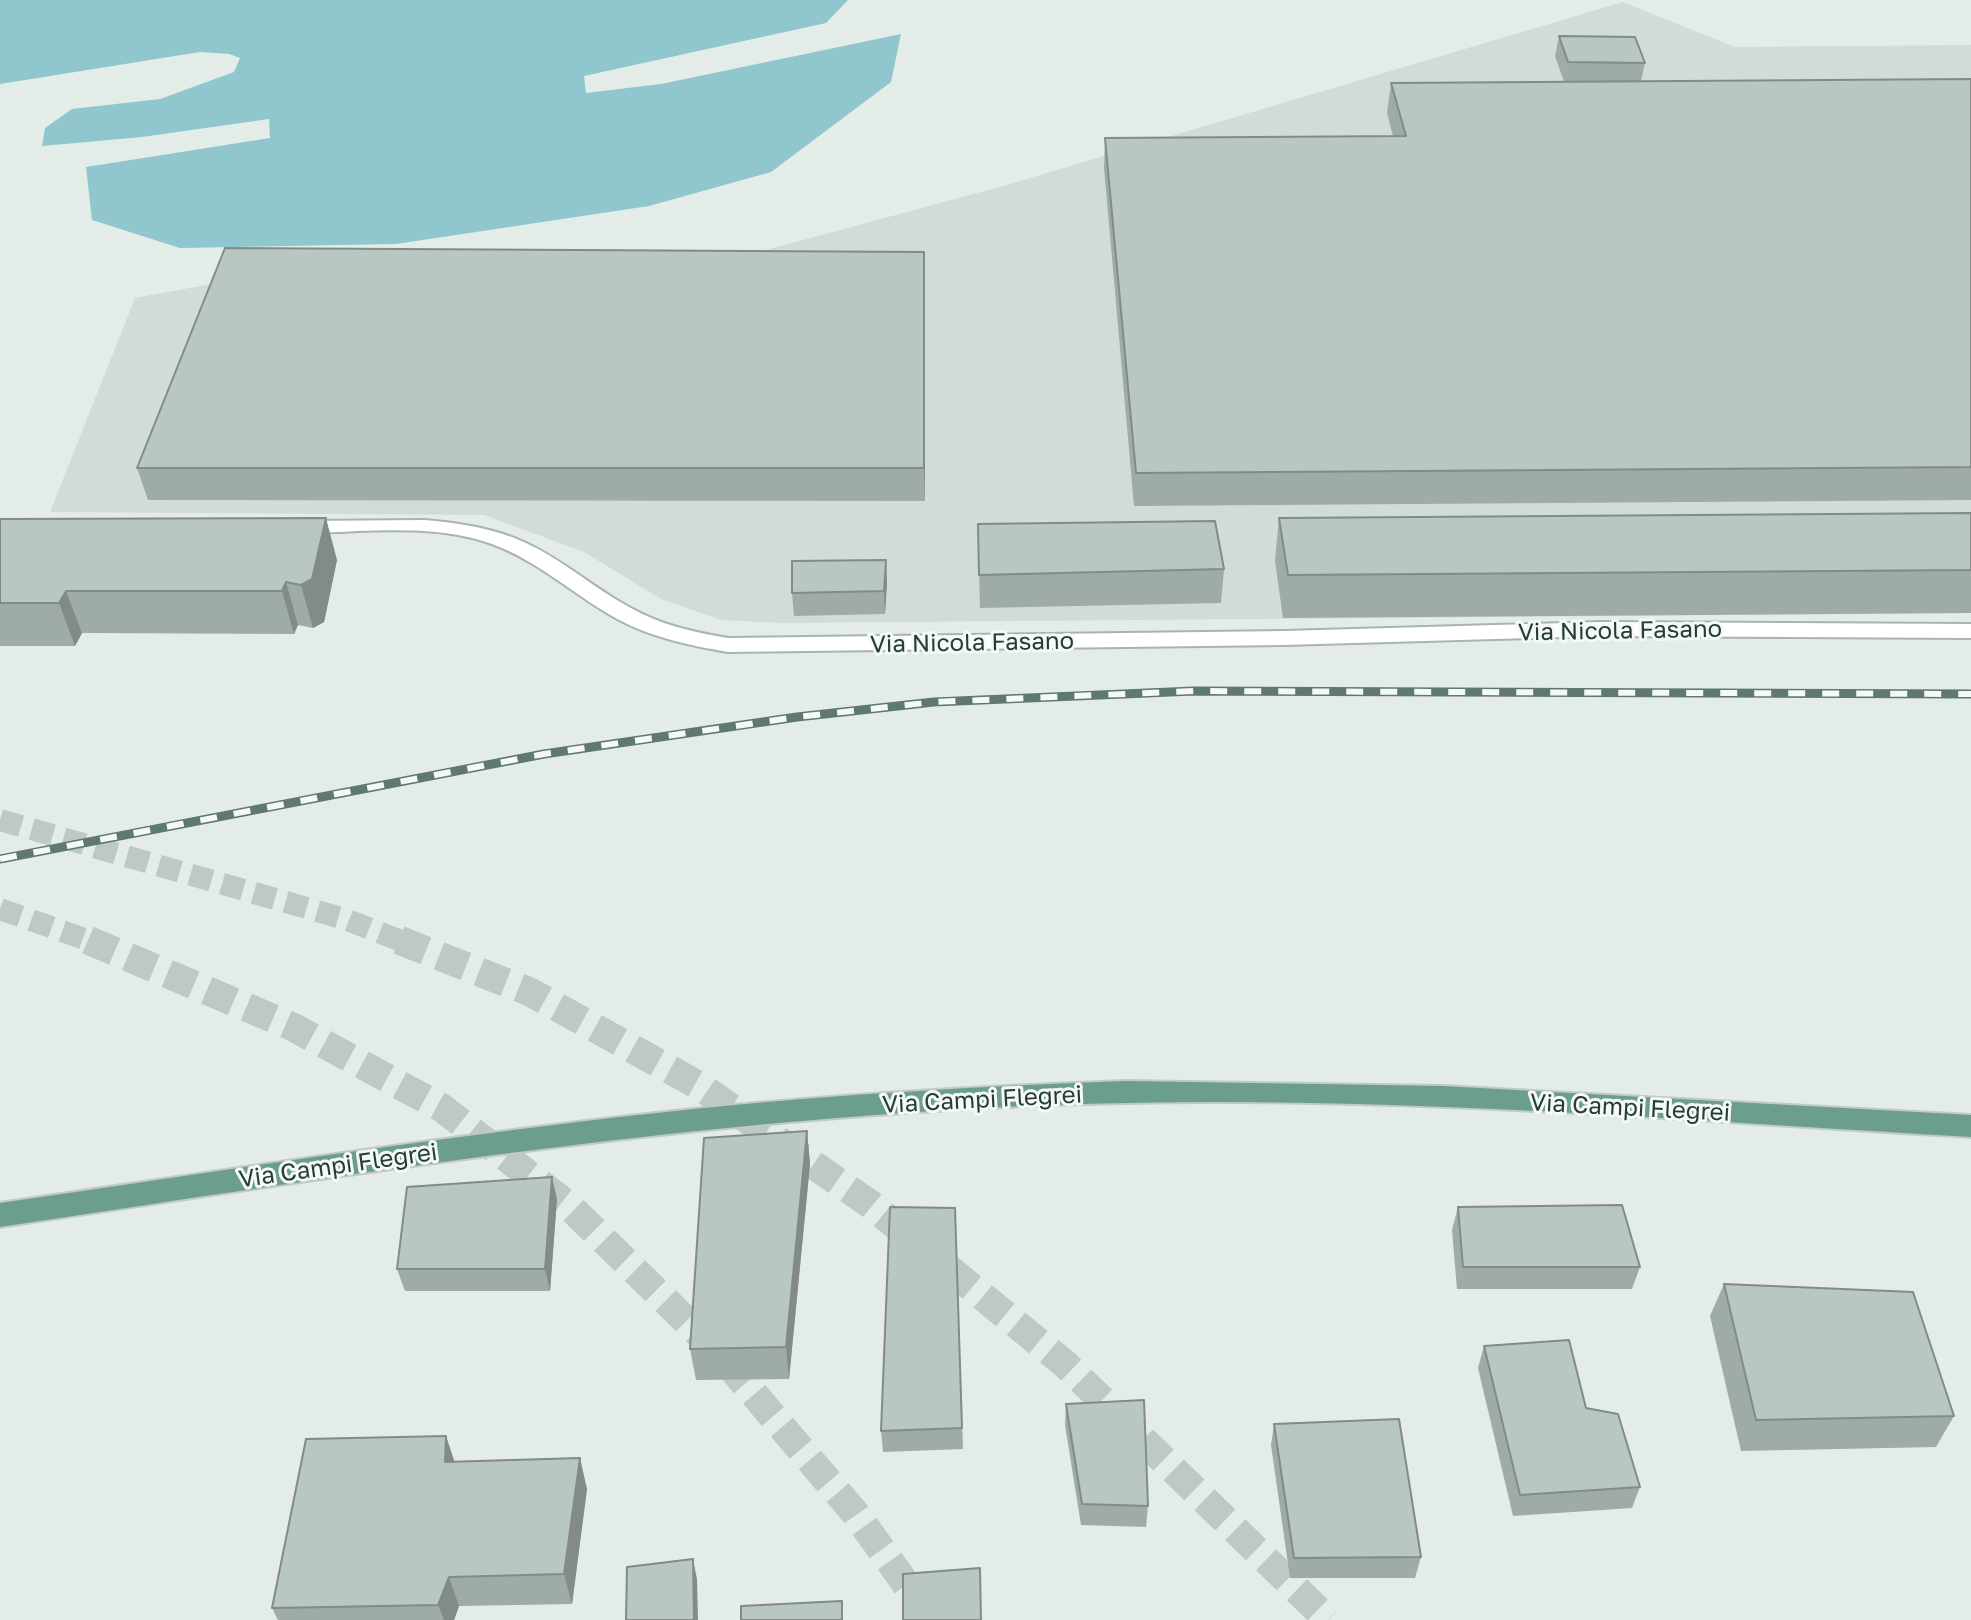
<!DOCTYPE html>
<html>
<head>
<meta charset="utf-8">
<style>
	body { margin:0 }
	canvas { display:block; background:#e4ece8 }
</style>
</head>
<body>
<canvas width="1971" height="1620"></canvas>
<script>
const c = document.querySelector('canvas').getContext('2d');
c.lineJoin = 'round';
function fillPath(path, color) { c.fillStyle = color; c.fill(path, 'evenodd'); }
function strokePath(path, color, width, dash) { c.strokeStyle = color; c.lineWidth = width; c.lineCap = dash ? 'butt' : 'round'; c.setLineDash(dash || []); c.stroke(path); }
function label(font, color, halo, rows, align = 'center') {
  c.font = font + ' "Golos Text",sans-serif'; c.lineWidth = 6; c.setLineDash([]); c.textBaseline = 'middle'; c.strokeStyle = halo; c.fillStyle = color; for (const [text, x, y, turn = 0] of rows) {
    c.save(); c.translate(x, y); c.rotate((+turn || 0) * Math.PI / 180); c.textAlign = isNaN(turn) ? turn : align; if (halo) c.strokeText(text, 0, 0); c.fillText(text, 0, 0); c.restore();
  }
}
fillPath(new Path2D(`
	M1623 2 1735 47 1971 45V613L783 623 721 620 661 599 584 552 484 515 50 512 135 298 233 280 666 277 1003 186Z`), '#d2dcd7');
fillPath(new Path2D(`
	M0 0H848L826 23 584 76 586 93 661 84 901 34 891 82 771 172 649 206 396 244 180 248 92 220 86 167 270 138 269 119 142 137 42 146 45 128 72 109 160 99 234 72 240 58 229 54 200 52 0 84Z`), '#90c6cd');
strokePath(new Path2D(`
	M0 820 345 919 404 942
	M0 909 93 942`), '#bec9c4', 22, [22, 11]);
strokePath(new Path2D(`
	M88 940 293 1027 442 1108 569 1206 718 1352 855 1513 932 1620
	M399 940 530 992 698 1085 870 1204 1065 1364 1328 1620`), '#bec9c4', 29, [29, 14]);
const minor = new Path2D(`
	M425 520C459 523 494 528 526 543 563 560 594 588 629 607 660 625 693 632 728 638L1284 631 1601 622 1971 624V638L1601 636 1284 645 728 652C688 645 648 637 612 616 572 593 536 560 492 544 431 522 360 533 297 533L286 527 297 521Z`);
const major = new Path2D(`
	M1126 1081 1443 1086 1971 1115V1137C1690 1121 1408 1097 1126 1103 748 1110 373 1171 0 1227V1203C234 1169 468 1132 703 1108 844 1094 985 1086 1126 1081Z`);
strokePath(minor, '#a7b4af', 4);
strokePath(major, '#c2c9c6', 4);
fillPath(minor, '#fff');
fillPath(major, '#6c9e8f');
const rail = new Path2D(`
	M0 859 544 754 797 717 934 702 1194 691 1971 694`);
strokePath(rail, '#5f7870', 9);
strokePath(rail, '#f4f9f6', 6, [17]);
fillPath(new Path2D(`
	M1559 36 1645 63 1641 81 1971 79V500L1134 506 1104 168 1105 138 1393 136 1387 113 1391 83 1564 82 1555 56Z
	M925 284V501L148 500 137 468Z
	M1971 513V613L1283 618 1275 561 1279 518Z
	M0 519 337 560 324 622 313 628 298 625 294 634 82 633 75 646H0Z
	M978 524 1224 569 1221 603 980 608Z
	M886 560 887 583 885 614 794 616 792 593Z
	M807 1131 810 1164 789 1379 696 1380 690 1349Z
	M557 1199 550 1291H405L397 1269Z
	M1458 1207 1640 1267 1632 1289H1457L1452 1230Z
	M955 1208 963 1449 883 1452 881 1431Z
	M1724 1284 1954 1416 1936 1447 1741 1451 1710 1316Z
	M1484 1346 1586 1408 1640 1487 1632 1508 1513 1516 1478 1368Z
	M1066 1404 1148 1506 1146 1527 1081 1525 1065 1425Z
	M1274 1424 1421 1557 1415 1578H1290L1271 1445Z
	M446 1436 454 1462 587 1489 572 1604 459 1606 454 1620H278L272 1608Z`), '#9faba6');
fillPath(new Path2D(`
	M924 252 925 284V501L924 468Z
	M326 518 337 560 324 622 313 628 301 585Z
	M886 560 887 583 885 614 884 591Z
	M286 582 298 625 294 634 282 591Z
	M66 591 82 633 75 646 59 603Z
	M807 1131 810 1164 789 1379 786 1347Z
	M552 1177 557 1199 550 1291 545 1269Z
	M446 1436 456 1466 445 1462Z
	M580 1458 587 1489 572 1604 564 1574Z
	M693 1559 697 1579 698 1620H694Z
	M449 1577 459 1606 454 1620H444L438 1605Z`), '#828b87');
const building = new Path2D(`
	M1559 36 1635 37 1645 63 1568 62Z
	M1971 79V467L1136 473 1105 138 1406 136 1391 83Z
	M225 248 924 252V468H137Z
	M1971 513V570L1288 575 1279 518Z
	M326 518 312 579 301 585 286 582 282 591H66L59 603H0V519Z
	M1215 521 1224 569 979 575 978 524Z
	M886 560 884 591 792 593V561Z
	M807 1131 786 1347 690 1349 704 1138Z
	M552 1177 545 1269H397L407 1187Z
	M1622 1205 1640 1267H1463L1458 1207Z
	M890 1207 955 1208 962 1428 881 1431Z
	M1724 1284 1913 1292 1954 1416 1756 1420Z
	M1569 1340 1586 1408 1618 1414 1640 1487 1520 1495 1484 1346Z
	M1144 1400 1148 1506 1082 1504 1066 1404Z
	M1399 1419 1421 1557 1294 1558 1274 1424Z
	M446 1436 445 1462 580 1458 564 1574 449 1577 438 1605 272 1608 306 1439Z
	M693 1559 694 1620H626L627 1567Z
	M980 1568 981 1620H903V1574Z
	M842 1601V1620H741V1606Z`);
fillPath(building, '#b9c7c1');
strokePath(building, '#828b87', 2);
label('24px', '#253d35', '#f4f9f6', [
	["Via Nicola Fasano",1620,631,-1],
	["Via Nicola Fasano",972,643,-1],
	["Via Campi Flegrei",982,1100,-3],
	["Via Campi Flegrei",1630,1108,3],
	["Via Campi Flegrei",338,1166,-8]
]);
</script>
</body>
</html>
